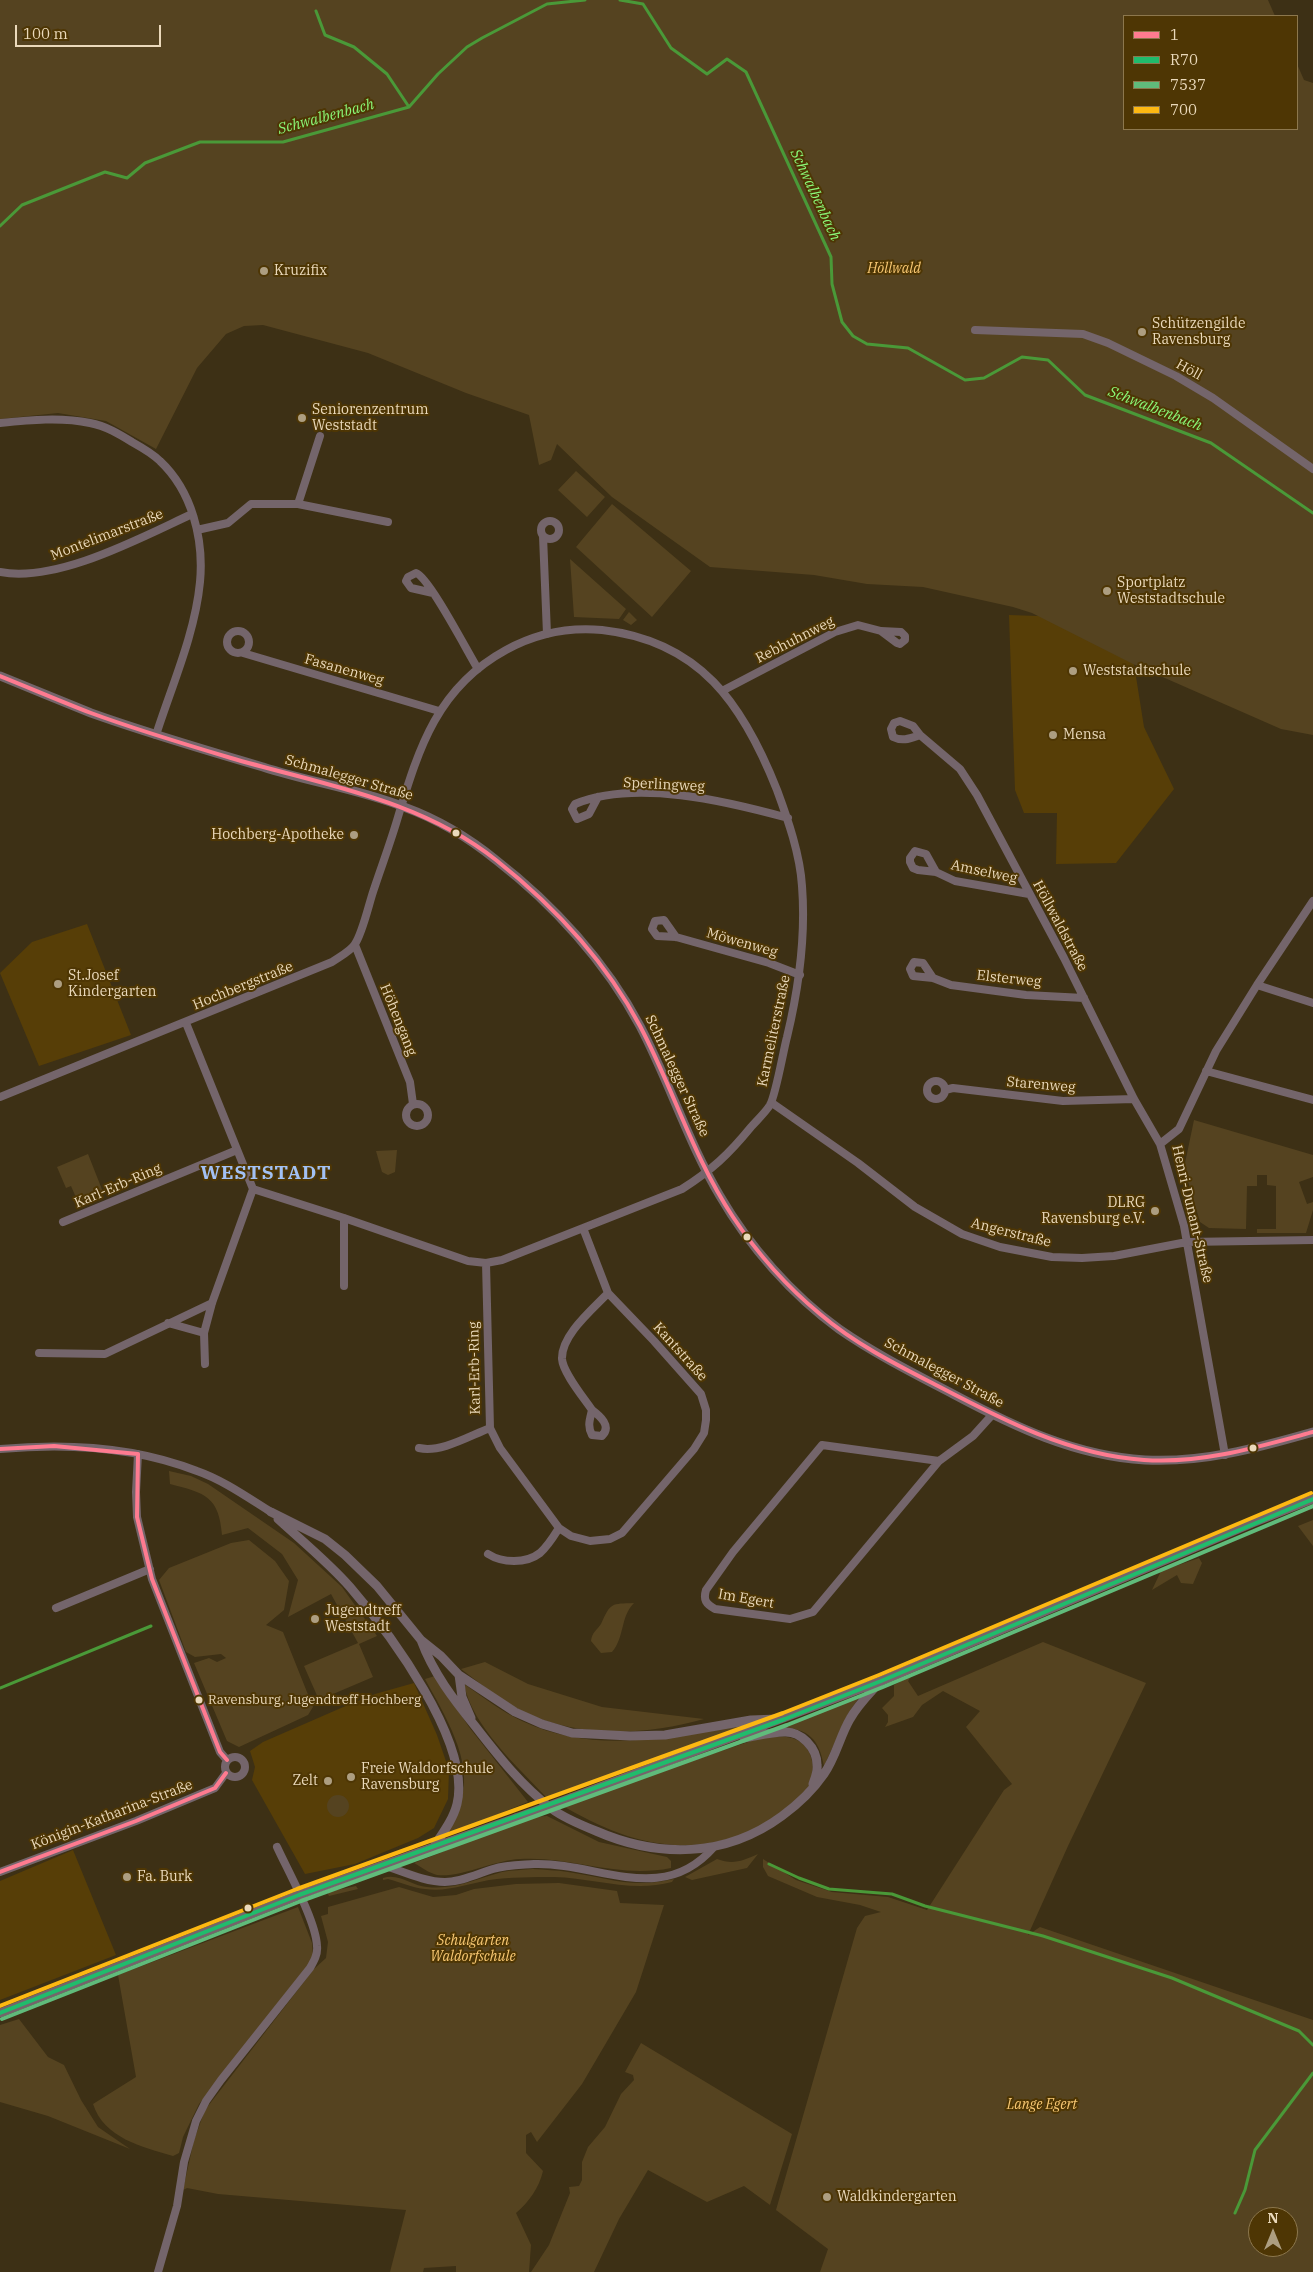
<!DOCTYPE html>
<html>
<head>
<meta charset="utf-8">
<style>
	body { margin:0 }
	#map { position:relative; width:1313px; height:2272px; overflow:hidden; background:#3d3015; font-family:"IBM Plex Serif",serif }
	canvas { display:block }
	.legend { position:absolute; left:1123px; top:15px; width:175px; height:115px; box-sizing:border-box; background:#4e3604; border:1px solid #8c774d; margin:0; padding:6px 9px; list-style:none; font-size:15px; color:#ead9bb }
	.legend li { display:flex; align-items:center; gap:10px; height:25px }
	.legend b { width:25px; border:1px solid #8c774d }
	.north { position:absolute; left:1248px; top:2207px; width:50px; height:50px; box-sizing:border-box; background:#4e3604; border:1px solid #8c774d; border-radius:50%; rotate:0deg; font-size:14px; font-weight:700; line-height:20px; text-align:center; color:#ead9bb }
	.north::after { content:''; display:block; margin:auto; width:18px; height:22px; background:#ad9e81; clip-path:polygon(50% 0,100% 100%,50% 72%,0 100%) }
	.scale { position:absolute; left:15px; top:25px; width:146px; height:22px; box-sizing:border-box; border:2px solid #ead9bb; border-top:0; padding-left:6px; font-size:15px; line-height:18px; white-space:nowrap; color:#ead9bb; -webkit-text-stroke:4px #4e3604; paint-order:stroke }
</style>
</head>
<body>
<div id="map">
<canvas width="1313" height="2272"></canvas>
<ul class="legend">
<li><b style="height:6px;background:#fe7b90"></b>1</li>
<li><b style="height:6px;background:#20bc6c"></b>R70</li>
<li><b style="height:6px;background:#60bb7b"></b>7537</li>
<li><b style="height:6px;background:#fdb812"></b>700</li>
</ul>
<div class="north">N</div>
<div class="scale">100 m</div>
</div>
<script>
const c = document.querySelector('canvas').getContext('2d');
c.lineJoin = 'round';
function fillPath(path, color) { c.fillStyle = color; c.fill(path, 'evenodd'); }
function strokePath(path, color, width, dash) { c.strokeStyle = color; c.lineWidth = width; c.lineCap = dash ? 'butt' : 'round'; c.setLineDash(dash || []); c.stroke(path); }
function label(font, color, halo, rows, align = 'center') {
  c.font = font + ' "IBM Plex Serif",serif'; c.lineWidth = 4; c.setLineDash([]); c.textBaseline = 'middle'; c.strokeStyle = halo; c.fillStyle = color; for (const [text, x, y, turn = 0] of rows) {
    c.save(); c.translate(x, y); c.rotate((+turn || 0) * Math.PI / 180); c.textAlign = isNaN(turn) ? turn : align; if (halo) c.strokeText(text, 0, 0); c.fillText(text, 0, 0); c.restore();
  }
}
fillPath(new Path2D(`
	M1009 615 1066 617 1130 639 1144 727 1174 789 1116 863 1056 864 1057 813H1024L1015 790Z
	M87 924 131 1035 39 1066 0 973 32 942Z
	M414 1683 437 1735 449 1770 448 1799 434 1828 418 1838 355 1864 305 1874 252 1780 255 1767 250 1751 263 1742 341 1708 375 1694Z
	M73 1850 116 1955 0 2000V1881Z`), '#573e07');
fillPath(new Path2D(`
	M0 0H1268L1275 16H1124V129H1297V64L1304 80 1313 83V735L1281 729 1133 664 1032 613 1013 607 923 587 867 584 814 575 710 567 612 497 557 444 551 460 539 465 529 415 466 393 368 353 263 325 244 326 226 334 197 368 156 449 106 421 58 413 0 419Z
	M576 471 605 497 587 517 558 490Z
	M612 504 691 571 652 617 576 547Z
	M570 559 626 609 619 619 574 617Z
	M629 612 637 620 631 625 623 620Z
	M1194 1120 1313 1155V1177L1299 1182 1307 1204 1313 1202V1210L1306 1233H1257V1229H1276V1186L1267 1185V1175H1257V1186H1247L1246 1229 1209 1228 1200 1222 1184 1168Z
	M397 1150 395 1172 388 1175 382 1172 376 1151Z
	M88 1154 103 1192 78 1202 71 1186 66 1188 57 1167Z
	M169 1471 191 1476 208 1484 294 1543 342 1587 377 1636 359 1644 373 1677 319 1700 304 1666 358 1643 331 1594 288 1617 298 1580 282 1554 248 1528 222 1535C219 1497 206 1493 170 1484Z
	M1313 1520V1546L1298 1526Z
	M249 1540 275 1561 289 1581 284 1610 266 1625 283 1632 313 1707 308 1715 239 1747 227 1741 194 1663 209 1658 217 1662 226 1658 221 1654 195 1657 186 1652 159 1580 169 1568 231 1543Z
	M1199 1558 1202 1563 1193 1584 1181 1583 1177 1575 1152 1590 1161 1571Z
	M634 1603C620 1617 625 1637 612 1652L601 1653 591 1641C592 1632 597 1630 601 1624 611 1602 611 1604 634 1603Z
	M1043 1642 1146 1683 1068 1846 1028 1935 1040 1927 1313 2020V2272H820L828 2249 776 2210 857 1928 865 1916 881 1912 860 1905 817 1897 768 1876 763 1867V1859L796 1880 832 1892 888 1897 927 1910 1004 1790 1012 1784 966 1727 980 1711 943 1691 922 1705 913 1717 885 1727 888 1722V1715L882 1708 894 1696V1685L912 1675 908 1681 918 1696ZM1258 2217H1288V2247H1258Z
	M485 1662 528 1684 602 1707 704 1719C646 1735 581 1739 524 1712 501 1701 481 1684 461 1669Z
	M435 1676 469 1727 528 1802 444 1836C449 1825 457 1813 461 1801 474 1761 444 1714 425 1679Z
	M464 1684C483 1697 502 1712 522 1721 597 1756 675 1737 751 1720L753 1725 546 1797C518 1767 472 1726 464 1684Z
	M861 1695 849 1712 824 1766C819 1739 809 1729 781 1727Z
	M770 1737C777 1737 785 1736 792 1738 817 1746 818 1779 803 1795 775 1825 730 1844 690 1845 643 1847 601 1828 561 1805L754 1740Z
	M327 1806a11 11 0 1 1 22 0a11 11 0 1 1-22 0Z
	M547 1816 599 1842 667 1857 671 1861V1868C617 1879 574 1856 520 1859 495 1860 460 1878 437 1875 429 1873 421 1867 414 1863L440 1853 516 1818Z
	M758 1854 747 1868 692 1880 685 1877 717 1859C733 1865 742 1861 758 1854Z
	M533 1869C545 1870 556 1870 568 1872 608 1878 633 1889 674 1879L672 1882C632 1893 594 1878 554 1877 533 1877 510 1877 489 1880 467 1884 448 1892 425 1889 413 1888 400 1882 388 1879L383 1880V1878C400 1873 411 1886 427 1887 455 1890 476 1879 502 1872 512 1870 523 1870 533 1869Z
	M559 1883 617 1891 620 1903 664 1905 636 1992 582 2084 537 2142 531 2132 526 2135V2153L543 2171C539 2188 529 2202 516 2213L531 2245 529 2272H456V2266L424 2268 423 2272H390L406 2210 218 2194 187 2188 183 2190 194 2140 205 2110 314 1969 326 1958 328 1942 321 1916 328 1914V1907L399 1887 433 1897 456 1895 474 1889 516 1884Z
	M356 1886 358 1889 329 1896 327 1892Z
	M298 1907 312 1943 313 1956 306 1970 199 2104 183 2137 179 2153 173 2156C142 2147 104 2138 93 2104L136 2077 118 1975Z
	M19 2019 48 2057 64 2065 81 2100 98 2127 130 2149 48 2116 0 2102V2025Z
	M641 2043 792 2134 770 2205 744 2186 707 2202 648 2170 619 2219 594 2272H531L549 2245 570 2193 569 2187 579 2186 582 2180V2162L588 2147 605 2127 621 2094 634 2080 633 2075 625 2072Z`), '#554320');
strokePath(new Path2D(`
	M620 0 643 4 671 48 707 74 727 59 746 72 831 257 832 284 842 322 853 336 867 344 908 348 965 380 984 378 1022 357 1048 360 1085 395 1211 443 1313 513
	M316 11 325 35 354 47 387 74 409 107
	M0 226 22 205 105 172 127 178 145 163 200 142H283L409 107 438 74 467 47 482 38 547 4 585 0
	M0 1688 151 1626
	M769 1864 799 1878 829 1889 892 1894 925 1906 1043 1936 1172 1978 1299 2031 1313 2045
	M1235 2213 1245 2190 1255 2150 1313 2073`), '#4a9938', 3);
strokePath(new Path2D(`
	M975 330 1083 334 1108 343 1176 376 1213 398 1313 469
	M0 423C30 420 61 417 90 423 106 426 119 434 132 442 141 447 152 453 160 461 192 491 204 539 200 582 195 634 172 685 156 735
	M298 504 320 436
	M541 530a9 9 0 1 1 18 0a9 9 0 1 1-18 0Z
	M197 530 228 523 251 504H298L388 522
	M543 536 547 634
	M0 572C57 583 140 538 192 514
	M433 593 411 588 406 581 408 577 416 573C429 577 468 653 478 669
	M227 642a11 11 0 1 1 22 0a11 11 0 1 1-22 0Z
	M881 631 901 632 905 636V640L900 644 897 643Z
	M243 653 439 711
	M722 691 835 632 858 625 881 631
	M900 721 913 726 920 735C911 738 903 742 893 737L891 729 894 723Z
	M920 735 960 769 977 795 1064 958 1134 1099 1160 1144 1184 1226 1225 1455
	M598 797 589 814 577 819 572 809 575 804C635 779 726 801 788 818
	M936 872 926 854 915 851 910 858V862L913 868 918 870 936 872 955 881 1029 894
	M676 937 664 920 655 921 652 929 657 936 676 937 769 963 800 975
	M355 945 410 1082 413 1104
	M933 978 923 963 914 962 910 969 913 976 933 978 951 985 1026 995 1084 998
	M1257 985 1313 1003
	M1206 1071 1313 1100
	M927 1090a9 9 0 1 1 18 0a9 9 0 1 1-18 0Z
	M945 1090 953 1088 1063 1101 1134 1099
	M0 1097 332 962C339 957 351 951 355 944 363 932 369 903 374 889 382 865 391 841 398 817 419 747 438 687 506 650 535 634 569 627 602 630 700 641 743 704 777 790 788 820 800 854 802 886 806 937 799 987 787 1037 783 1052 776 1094 770 1105 765 1113 757 1120 751 1127 729 1154 712 1170 682 1189L502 1260 486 1263 468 1261 344 1218 253 1189 186 1023
	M772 1103 858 1163 915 1207 962 1234 1000 1247 1052 1257 1082 1258 1114 1256 1187 1242 1313 1240
	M406 1115a11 11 0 1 1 22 0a11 11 0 1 1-22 0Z
	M1160 1144 1179 1129 1216 1051 1257 985 1313 901
	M344 1218V1286
	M63 1222 237 1150
	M486 1263 490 1428 500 1448 559 1528 571 1536 590 1541 610 1539 622 1533 694 1449 704 1433 706 1420V1410L701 1394 654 1341 608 1293 583 1228
	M168 1323 204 1333
	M39 1353 105 1354 212 1303
	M205 1364 204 1333 212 1303 253 1189
	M592 1410C600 1416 612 1426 602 1436L592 1435C587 1426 590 1419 592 1410 584 1398 563 1373 562 1359 561 1335 593 1309 608 1293
	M419 1448C441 1453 469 1436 490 1428
	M0 1449C65 1443 136 1447 197 1471 223 1480 247 1497 271 1512
	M138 1454 136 1492 137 1517 152 1579 220 1752 227 1760
	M939 1461 813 1612 790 1619 715 1609C706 1604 703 1600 706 1590L733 1552 822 1445 939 1461 973 1436 992 1415
	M488 1554C502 1563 526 1564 540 1553 548 1546 554 1536 559 1528
	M56 1608 150 1569
	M225 1767a10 10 0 1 1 20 0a10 10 0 1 1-20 0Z
	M383 1865C402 1871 425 1882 445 1882 461 1882 477 1874 493 1869 506 1865 521 1865 534 1864 598 1862 662 1907 714 1847
	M0 1872 136 1821 215 1788 226 1773
	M158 2272 177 2206 184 2162 196 2121 206 2101 221 2080 310 1968C314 1961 318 1954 317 1946 316 1921 288 1871 277 1847`), '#74656b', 8);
strokePath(new Path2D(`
	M0 676C30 688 61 701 91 713 147 733 205 750 263 767 309 782 359 789 404 807 437 819 469 838 496 860 553 904 606 962 640 1026 669 1081 688 1142 720 1196 749 1246 792 1295 839 1329 875 1354 915 1374 953 1394 1013 1426 1075 1456 1145 1460 1203 1463 1257 1448 1313 1432
	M271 1512 325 1539 345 1555 377 1586 421 1640 441 1656 459 1675 515 1712 542 1724 572 1733 630 1736 665 1735 751 1720 778 1719
	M278 1519C302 1541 329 1563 350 1587 389 1632 472 1743 457 1804 453 1820 442 1834 433 1848
	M421 1640C433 1673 454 1700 475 1726 499 1757 521 1785 552 1809 564 1818 581 1825 596 1831 658 1858 725 1858 782 1816 797 1805 813 1790 824 1774 836 1757 840 1736 850 1719 857 1706 868 1695 878 1684
	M459 1675 462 1697 471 1718
	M744 1738C757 1736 771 1732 784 1732 801 1731 817 1748 817 1765 818 1772 815 1778 813 1784
	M571 1798 881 1681 1252 1523 1313 1499
	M0 2013 299 1895 516 1818`), '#74656b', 9);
strokePath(new Path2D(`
	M516 1818 571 1798`), '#74656b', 9);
strokePath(new Path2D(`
	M0 676C30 688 60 701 91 713 137 730 184 744 231 758 323 785 419 799 496 860 554 906 605 960 640 1026 673 1088 693 1157 733 1217 757 1253 786 1286 820 1314 855 1344 897 1365 938 1386 1003 1420 1070 1455 1144 1460 1202 1464 1258 1447 1313 1432
	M0 1449 54 1446 138 1454
	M138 1454 137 1517 152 1579 220 1752 227 1760
	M0 1872 136 1821 215 1788 226 1773`), '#fe7b90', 4);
strokePath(new Path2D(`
	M0 2013 299 1895 785 1719 881 1681 1313 1499`), '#20bc6c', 4);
strokePath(new Path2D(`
	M2 2019 301 1901 787 1725 883 1687 1313 1506`), '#60bb7b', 4);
strokePath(new Path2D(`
	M0 2006 297 1889 783 1713 879 1675 1311 1493`), '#fdb812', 4);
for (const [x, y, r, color] of [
	[264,271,5,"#ad9e81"],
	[1142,332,5,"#ad9e81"],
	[302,418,5,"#ad9e81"],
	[1107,591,5,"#ad9e81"],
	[1073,671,5,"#ad9e81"],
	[1053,735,5,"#ad9e81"],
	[456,833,4.5,"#ead9bb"],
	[354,835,5,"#ad9e81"],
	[58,984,5,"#ad9e81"],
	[1155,1211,5,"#ad9e81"],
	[747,1237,4.5,"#ead9bb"],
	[1253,1448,4.5,"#ead9bb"],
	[315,1619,5,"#ad9e81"],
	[199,1700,4.5,"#ead9bb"],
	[351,1777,5,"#ad9e81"],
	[328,1781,5,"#ad9e81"],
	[127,1877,5,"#ad9e81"],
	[248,1908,4.5,"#ead9bb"],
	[827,2197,5,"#ad9e81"]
]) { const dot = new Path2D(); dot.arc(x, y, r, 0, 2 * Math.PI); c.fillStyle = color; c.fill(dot); strokePath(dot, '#4e3604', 2); }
label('13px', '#ead9bb', '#4e3604', [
	["Ravensburg, Jugendtreff Hochberg",208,1700]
], 'left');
label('italic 14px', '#f8c873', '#4e3604', [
	["Höllwald",894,269],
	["Schulgarten",473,1941],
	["Waldorfschule",473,1957],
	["Lange Egert",1042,2105]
]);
label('14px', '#ead9bb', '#4e3604', [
	["Kruzifix",274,271],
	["Schützengilde",1152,324],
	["Ravensburg",1152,340],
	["Seniorenzentrum",312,410],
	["Weststadt",312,426],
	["Sportplatz",1117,583],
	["Weststadtschule",1117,599],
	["Weststadtschule",1083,671],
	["Mensa",1063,735],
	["Hochberg-Apotheke",344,835,"right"],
	["St.Josef",68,976],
	["Kindergarten",68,992],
	["DLRG",1145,1203,"right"],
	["Ravensburg e.V.",1145,1219,"right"],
	["Jugendtreff",325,1611],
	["Weststadt",325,1627],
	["Freie Waldorfschule",361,1769],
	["Ravensburg",361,1785],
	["Zelt",318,1781,"right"],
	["Fa. Burk",137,1877],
	["Waldkindergarten",837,2197]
], 'left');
label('14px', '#ead9bb', '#4e3604', [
	["Höll",1189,370,29],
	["Montelimarstraße",107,535,-21],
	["Rebhuhnweg",795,640,-27],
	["Fasanenweg",344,670,16],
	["Schmalegger Straße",349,778,16],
	["Sperlingweg",664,785,3],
	["Amselweg",984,872,12],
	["Höllwaldstraße",1060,926,62],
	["Möwenweg",742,943,16],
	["Elsterweg",1009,979,6],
	["Hochbergstraße",243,986,-22],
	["Höhengang",398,1020,68],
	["Karmeliterstraße",774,1031,-78],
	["Schmalegger Straße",677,1076,65],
	["Starenweg",1041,1085,5],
	["Karl-Erb-Ring",118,1186,-23],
	["Henri-Dunant-Straße",1192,1214,77],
	["Angerstraße",1011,1233,14],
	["Kantstraße",680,1352,48],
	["Karl-Erb-Ring",475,1368,-91],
	["Schmalegger Straße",944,1373,28],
	["Im Egert",746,1599,10],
	["Königin-Katharina-Straße",112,1815,-21]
]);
label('italic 15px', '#8af777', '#4e3604', [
	["Schwalbenbach",326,117,-15],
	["Schwalbenbach",815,195,65],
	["Schwalbenbach",1155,409,21]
]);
c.letterSpacing = '1px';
label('bold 19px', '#a2c1f4', '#4e3604', [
	["WESTSTADT",266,1174]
]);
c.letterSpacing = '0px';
</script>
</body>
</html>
